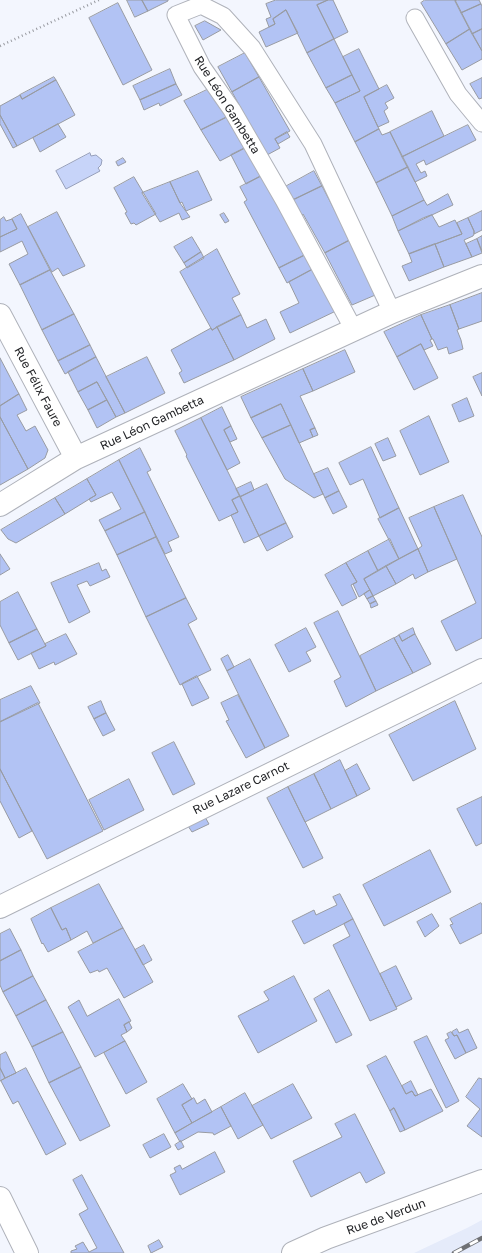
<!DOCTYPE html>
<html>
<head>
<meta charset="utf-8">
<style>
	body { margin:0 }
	canvas { display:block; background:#f3f6fe }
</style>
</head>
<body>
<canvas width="482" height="1253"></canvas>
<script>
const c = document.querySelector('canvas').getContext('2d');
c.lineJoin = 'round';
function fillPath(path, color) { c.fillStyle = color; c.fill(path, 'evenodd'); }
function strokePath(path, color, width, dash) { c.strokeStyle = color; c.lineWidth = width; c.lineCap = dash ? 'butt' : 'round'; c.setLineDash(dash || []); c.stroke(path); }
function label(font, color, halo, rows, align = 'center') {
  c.font = font + ' "Golos Text",sans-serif'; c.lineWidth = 3; c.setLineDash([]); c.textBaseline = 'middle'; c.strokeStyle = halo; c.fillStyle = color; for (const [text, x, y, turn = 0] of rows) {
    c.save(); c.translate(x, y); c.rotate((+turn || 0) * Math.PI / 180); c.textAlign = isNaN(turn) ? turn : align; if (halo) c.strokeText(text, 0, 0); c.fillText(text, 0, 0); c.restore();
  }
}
fillPath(new Path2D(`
	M482 1220V1253H414L467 1228Z`), '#e5ebfa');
const water = new Path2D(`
	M90 153 91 156 96 155 102 160 101 165 98 168 100 171 66 189 56 171Z`);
fillPath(water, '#c7d4f9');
strokePath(water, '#969fba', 1);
const building = new Path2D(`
	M127 0H142L148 11 135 17Z
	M142 0H168V1L148 11Z
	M276 0H328L317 5 334 39 307 53 286 10 273 19 275 24 269 27 266 19 271 17 266 4Z
	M328 0H333L348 32 334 39 317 5Z
	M425 0H455L470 29 446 44 421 3Z
	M458 0H479L481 4 461 13 455 1Z
	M118 3 152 70 123 85 89 18Z
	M481 4 482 6V29L472 34 461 13Z
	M286 10 298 33 266 47 259 32 275 24 273 19Z
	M205 21 221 30 203 40 195 26Z
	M470 29 482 51V59L462 70 446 44Z
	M482 29V51L472 34Z
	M334 39 352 75 326 88 307 53Z
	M359 49 379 89 364 97 379 129 355 142 335 103 360 91 343 57Z
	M245 53 259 77 232 92 218 67Z
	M170 69 176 84 140 100 133 86Z
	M352 75 360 91 335 103 326 88Z
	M54 77 56 80 22 99 20 95Z
	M259 77 290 131 275 139 280 148 267 155 232 92Z
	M482 78V98L479 99 470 84Z
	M56 80 75 115 17 146 0 115V106L20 95 22 99Z
	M176 84 182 95 160 106 159 103 144 110 140 100Z
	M387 85 394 98 385 103 388 108 384 111 389 122 378 127 364 97Z
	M213 87 229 116 201 130 184 101Z
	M432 111 444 136 402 157 390 132Z
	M0 115 17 146 13 148 0 124Z
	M229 116 247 147 220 161 201 130Z
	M58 124 66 137 40 152 33 138Z
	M468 125 476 140 426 165 424 160 416 164 421 173 425 171 427 176 415 182 402 157Z
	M379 129 382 135 390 132 408 167 376 183 355 142Z
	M287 132 290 137 278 144 275 139Z
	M247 147 263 175 246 184 231 155Z
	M123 158 126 162 118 166 116 162Z
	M408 167 424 200 392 216 376 183Z
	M198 171 212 200 186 211 182 202 180 203 170 182Z
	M314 171 322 186 293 200 285 187Z
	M263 175 307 254 279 268 244 202 247 200 240 187Z
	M134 177 156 214 136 225 134 223 131 224 125 213 127 212 114 188Z
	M170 182 180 203 190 217 182 220 179 213 160 222 142 193Z
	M322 186 350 240 325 253 303 214 302 215 293 200Z
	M448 194 453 205 398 231 392 216 424 200 427 205Z
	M482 211V230L474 234V231L468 218Z
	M57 212 85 266 63 276 58 268 52 272 28 227Z
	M224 213 229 221 225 223 220 215Z
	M21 214 50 270 20 285 9 264 28 254 22 241 0 252V237L17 229 12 219Z
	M432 215 439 227 455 220 462 234 409 254 398 231 423 218Z
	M4 217 6 221 12 219 17 229 0 237V220Z
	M468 218 474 231V234L473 236 464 240 472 257 444 267 435 244 462 234 457 223Z
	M482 236V251L477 239Z
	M192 237 201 252 184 263 174 247Z
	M477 239 482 253 472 257 466 244Z
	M350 240 380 293 352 305 325 253Z
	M435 244 444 267 409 281 402 266 412 262 409 254Z
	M217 249 240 294 232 298 241 315 212 330 180 272Z
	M201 252 204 258 187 268 184 263Z
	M307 254 315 268 287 283 279 268Z
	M315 268 338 310 290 333 280 312 299 303 289 282Z
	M50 270 74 314 42 330 20 285Z
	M482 293V321L459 329 450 305Z
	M450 305 459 329 457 330 461 340 463 349 449 354 447 347 438 350 433 339H432L421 315Z
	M74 314 90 345 58 361 42 330Z
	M241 315 247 328 266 319 275 339 234 360 217 327Z
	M421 315 432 339 430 340 433 346 424 350 421 344 397 357 384 332Z
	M217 327 234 360 184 383 179 373 182 371 171 350 211 328 212 330Z
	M421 344 438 378 414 390 397 357Z
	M90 345 96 357 65 374 58 361Z
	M345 350 355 372 313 391 303 369Z
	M96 357 125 413 116 417 97 382 78 392 68 372Z
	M147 357 165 393 125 413 106 377Z
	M0 358 19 394 0 406Z
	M303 369 313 391 300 396 315 428 310 430 313 437 299 443 281 404 251 418 241 397Z
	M482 373V396L473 377Z
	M97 382 107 400 88 410 78 392Z
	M19 394 27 410 17 415 26 431 35 426 48 450 45 458 28 469 0 417V406Z
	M467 398 474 416 459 422 452 405Z
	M107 400 116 417 97 428 88 410Z
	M281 404 291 425 262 438 251 418Z
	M222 407 231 426 224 430 240 463 227 470 201 418Z
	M429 416 449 462 420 475 400 431Z
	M0 417 28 469 0 485Z
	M201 418 240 496 232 500 238 512 219 521 186 456 187 455 175 431Z
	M291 425 323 494 314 498 285 479 262 438Z
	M231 426 237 439 230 442 224 430Z
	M315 428 318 435 313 437 310 430Z
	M388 438 396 456 383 461 375 444Z
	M371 447 399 508 380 518 363 479 350 485 339 463Z
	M140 448 151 470 147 472 179 537 168 542 172 551 165 554 119 460Z
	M119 460 145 512 105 531 99 520 121 509 112 492 91 502 89 499 96 495 87 479Z
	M328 468 339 491 325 498 314 474Z
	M87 479 96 495 65 514 55 498Z
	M251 482 254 490 240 497 236 489Z
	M267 484 286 523 259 536 240 497Z
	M339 491 347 507 333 514 325 498Z
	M463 495 482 537V638L456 651 441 621 476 603 434 507Z
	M240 496 259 536 244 543 231 515 238 512 232 500Z
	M55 498 65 514 16 543 8 539 1 530Z
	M434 507 457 559 428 572 418 549 422 546 409 518Z
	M399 508 418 549 399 559 378 519Z
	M145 512 156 537 117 555 105 531Z
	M286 523 293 537 267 551 259 536Z
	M156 537 186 598 146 617 117 555Z
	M390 539 399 559 378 571 368 551Z
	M418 549 428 572 415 579 413 574 396 584 386 566Z
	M368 551 378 571 364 579 370 590 359 597 353 584 357 582 346 563Z
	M0 554 10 569 0 575Z
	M99 563 102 571 106 569 110 577 90 586 87 581 77 585 90 612 69 623 51 583Z
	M346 563 357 582 351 585 357 598 342 606 325 575Z
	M386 566 396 584 373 596 364 579Z
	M370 590 373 596 367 599 364 594Z
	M18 592 37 629 9 643 0 625V602Z
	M373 596 376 601 370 604 367 599Z
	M186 598 197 619 188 624 211 670 180 685 146 617Z
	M376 601 378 605 371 608 370 604Z
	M338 611 376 691 346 707 334 681 341 677 314 623Z
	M306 628 316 647 306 652 311 661 289 672 275 645Z
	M413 628 415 634 402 641 399 635Z
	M37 629 46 646 18 660 9 643Z
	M66 634 77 654 55 665 54 662 39 669 31 653 46 646 45 644Z
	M415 634 431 664 413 673 394 638 399 635 402 641Z
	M394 638 413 673 376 691 360 656Z
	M228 655 234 667 227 671 221 659Z
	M250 659 289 736 265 748 227 671Z
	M197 676 209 698 192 706 182 684Z
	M31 686 40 703 0 722V700Z
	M238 695 265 748 246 758 226 721 229 720 221 703Z
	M101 701 106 713 94 719 88 707Z
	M455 701 476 749 413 781 389 735Z
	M38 703 103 831 47 859 0 769V722Z
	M106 713 115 730 103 736 94 719Z
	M174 742 195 784 173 795 152 753Z
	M340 760 357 796 331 809 314 774Z
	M357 764 370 789 357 796 345 771Z
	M0 769 32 831 19 838 0 801Z
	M314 774 331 809 305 822 288 787Z
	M129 779 144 810 104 830 89 800Z
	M288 787 323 858 303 868 267 798Z
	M482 797V843L476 846 457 809Z
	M205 817 209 824 192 832 188 826Z
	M430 850 451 892 384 926 363 885Z
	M99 884 123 928 93 943 87 931 71 940 66 928 62 930 51 908Z
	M340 894 353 919 304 944 292 921 314 910 316 915 337 905 333 897Z
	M481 903 482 905V933L460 944 450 925 453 924 450 919Z
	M51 908 62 930 66 928 71 940 48 952 43 943 42 944 31 919Z
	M432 914 439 926 425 937 417 922Z
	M353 919 397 1009 370 1021 333 945 350 936 344 924Z
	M123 928 153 982 124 998 107 968 99 972 98 970 90 973 78 952Z
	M10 929 21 950 0 961V934Z
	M144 945 152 960 143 965 135 950Z
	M21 950 33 976 3 992 0 985V961Z
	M396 966 412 999 396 1007 380 974Z
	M33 976 46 1000 16 1016 3 992Z
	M294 976 317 1021 258 1053 238 1016 269 1000 264 992Z
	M329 990 352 1035 336 1043 314 999Z
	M119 999 131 1021 124 1025 127 1032 121 1035 125 1041 95 1057 68 1007 79 1000 87 1016Z
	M46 1000 63 1032 32 1047 16 1016Z
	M129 1022 132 1028 127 1032 124 1025Z
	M457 1029 459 1033 468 1029 477 1048 466 1053 457 1035 454 1036 452 1032Z
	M63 1032 81 1067 49 1083 32 1047Z
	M451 1032 454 1036 457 1035 466 1053 455 1059 445 1040 449 1038 447 1034Z
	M427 1036 459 1101 446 1108 414 1042Z
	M125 1041 147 1082 126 1094 104 1053Z
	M6 1052 16 1073 5 1078 0 1068V1055Z
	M386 1056 406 1094 412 1091 415 1096 431 1089 443 1111 405 1130 394 1108 390 1111 367 1066Z
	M81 1067 110 1126 80 1141 49 1083Z
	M0 1068 5 1078 0 1081Z
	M26 1068 66 1144 46 1155 18 1101 13 1104 1 1081Z
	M479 1078 482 1079V1137L467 1126 480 1109 466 1097Z
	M411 1081 418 1095 415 1096 412 1091 406 1094 402 1086Z
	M183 1084 192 1099 182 1105 192 1123 175 1133 157 1099Z
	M293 1084 312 1118 271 1139 252 1106Z
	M245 1093 263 1125 238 1139 221 1107Z
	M194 1098 197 1104 205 1099 212 1112 192 1123 182 1105Z
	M221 1107 231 1126 214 1135 213 1133 198 1132 180 1142 175 1133Z
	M394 1108 405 1130 400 1132 390 1111Z
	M355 1114 385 1173 366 1183 360 1172 311 1197 293 1161 342 1137 335 1124Z
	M164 1134 171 1147 150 1158 143 1145Z
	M181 1141 184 1147 178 1150 175 1145Z
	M215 1152 225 1172 180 1195 170 1175 176 1172 174 1168 180 1165 182 1169Z
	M82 1175 102 1212 124 1253H71V1251L77 1249 75 1246 83 1242 89 1252 97 1248 79 1214 88 1209 73 1180Z
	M159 1240 163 1247 151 1253 148 1246Z`);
fillPath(building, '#b2c3f4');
strokePath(building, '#989ba2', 1);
const service = new Path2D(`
	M415 18 458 94 482 123
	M354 330 284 200 232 110 202 67 176 15 201 5 223 16 252 48 313 144 392 312`);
const minor = new Path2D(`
	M0 315 76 458
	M0 505 76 458 392 312 482 276
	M0 1198 27 1253
	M293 1253 326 1238 482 1181`);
const tertiary = new Path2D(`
	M0 907 482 670`);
strokePath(service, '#afb2ba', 19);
strokePath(minor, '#afb2ba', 24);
strokePath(tertiary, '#afb2ba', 24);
strokePath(new Path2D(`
	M0 46 99 0`), '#989aa0', 2.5, [1, 3]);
strokePath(service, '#fff', 17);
strokePath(minor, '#fff', 22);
strokePath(tertiary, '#fff', 22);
const rail = new Path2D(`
	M454 1253 482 1238`);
strokePath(rail, '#6f7175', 4.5);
strokePath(rail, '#fff', 3, [9]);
label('12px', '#232427', '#fff', [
	["Rue Léon Gambetta",227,105,58],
	["Rue Félix Faure",38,387,62],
	["Rue Léon Gambetta",152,423,-25],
	["Rue Lazare Carnot",241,788,-26],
	["Rue de Verdun",386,1217,-20]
]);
</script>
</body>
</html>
